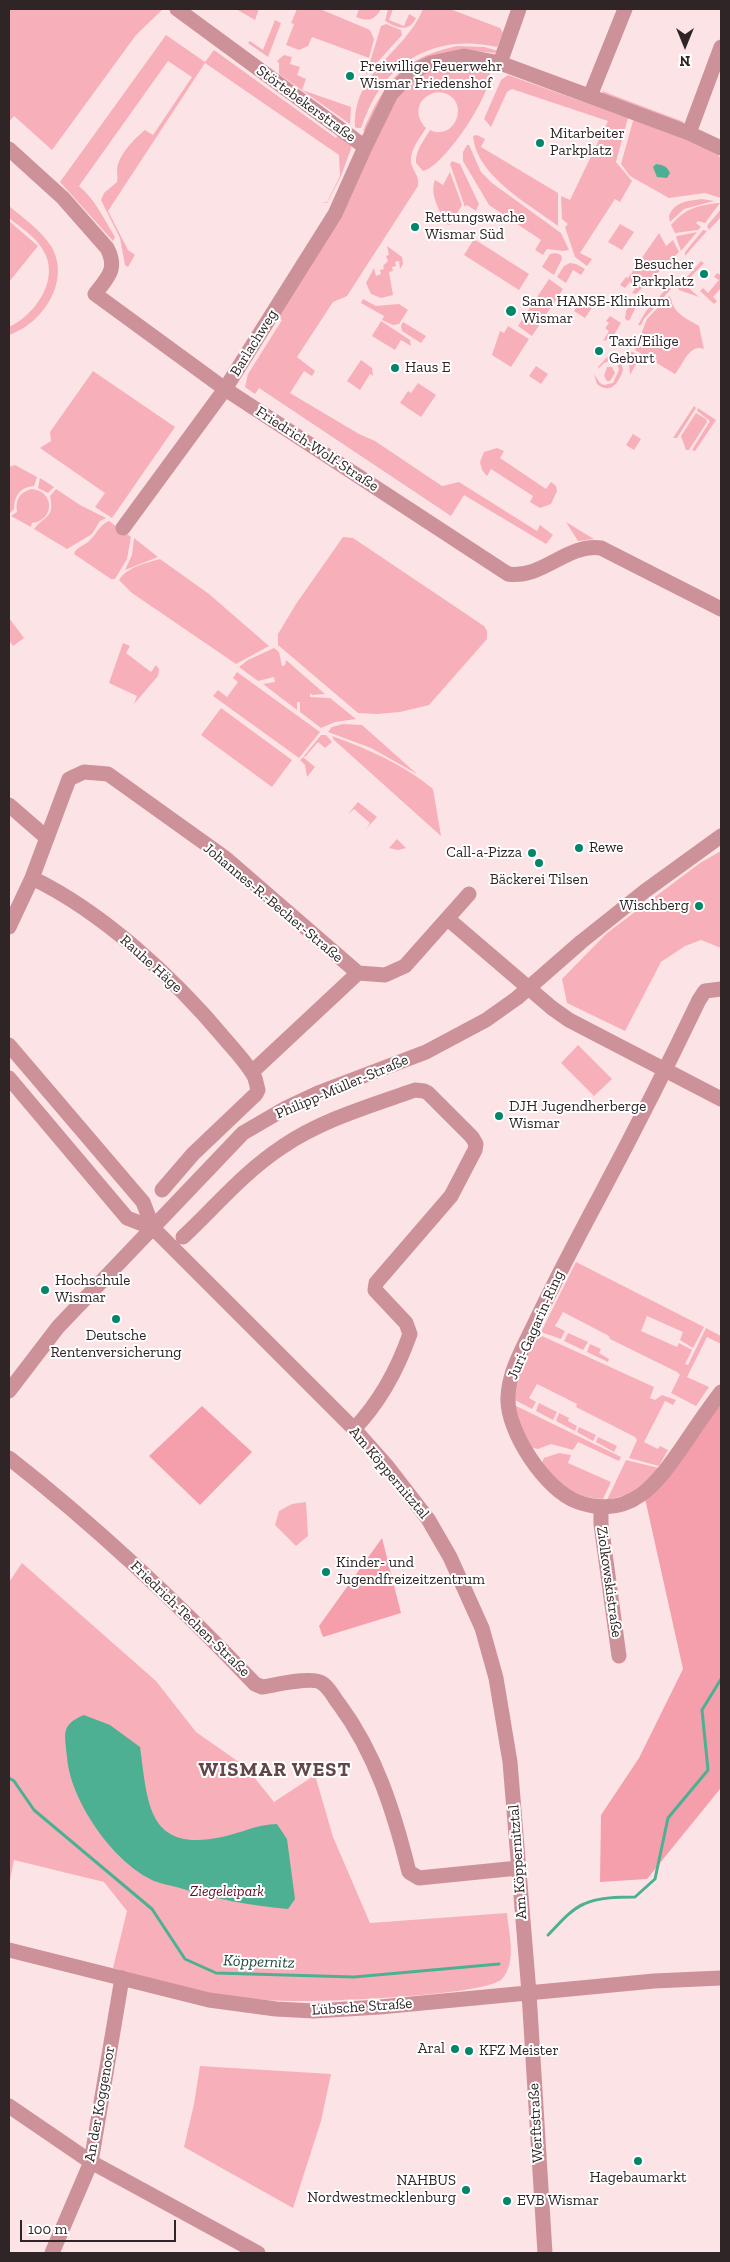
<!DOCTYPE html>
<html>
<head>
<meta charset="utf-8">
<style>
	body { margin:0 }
	#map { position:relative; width:730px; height:2262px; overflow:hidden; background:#fce3e5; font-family:"Zilla Slab",serif }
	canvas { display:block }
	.frame { position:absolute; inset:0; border:10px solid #302526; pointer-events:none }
	.north { position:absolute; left:660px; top:20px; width:50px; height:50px; -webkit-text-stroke:4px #fff; paint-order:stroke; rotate:180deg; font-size:14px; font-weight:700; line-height:20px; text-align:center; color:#302526 }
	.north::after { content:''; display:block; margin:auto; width:18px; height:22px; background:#302526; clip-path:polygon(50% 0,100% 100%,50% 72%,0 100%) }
	.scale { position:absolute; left:20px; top:2220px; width:156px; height:22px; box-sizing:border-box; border:2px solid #302526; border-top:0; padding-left:6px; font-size:15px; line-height:18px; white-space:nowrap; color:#302526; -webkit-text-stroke:4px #fff; paint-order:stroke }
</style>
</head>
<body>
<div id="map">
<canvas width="730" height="2262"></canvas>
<div class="frame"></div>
<div class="north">N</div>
<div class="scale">100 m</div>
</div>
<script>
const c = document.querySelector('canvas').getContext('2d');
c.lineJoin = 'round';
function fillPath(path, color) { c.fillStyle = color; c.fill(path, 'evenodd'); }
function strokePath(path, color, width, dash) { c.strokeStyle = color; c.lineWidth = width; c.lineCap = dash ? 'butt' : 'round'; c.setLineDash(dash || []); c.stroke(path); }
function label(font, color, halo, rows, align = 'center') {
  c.font = font + ' "Zilla Slab",serif'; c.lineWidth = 4; c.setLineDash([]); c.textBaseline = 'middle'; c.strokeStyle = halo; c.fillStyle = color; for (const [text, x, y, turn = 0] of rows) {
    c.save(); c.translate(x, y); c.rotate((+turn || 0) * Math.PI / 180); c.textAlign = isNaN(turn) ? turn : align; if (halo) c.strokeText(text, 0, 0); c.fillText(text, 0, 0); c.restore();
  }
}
fillPath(new Path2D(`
	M9 9H163L136 35 52 150 14 116 9 122Z
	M236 9H259L255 20Z
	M297 9H320L370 30 374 39 369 58 312 37 308 46 299 50 286 45 294 24 291 23Z
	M359 9H381C375 20 368 22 356 17Z
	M388 9H393L389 20 404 26 409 14 416 18C409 33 397 28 385 21Z
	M423 9H450L500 28 503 33 497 47C454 37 412 48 384 83 373 97 367 112 361 128H357L355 127C353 71 405 53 423 9Z
	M275 20 281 23 268 57 248 43 250 41 263 50Z
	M386 24 401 30 402 35 366 75 381 26Z
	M166 35 205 62 214 50 336 138 340 133 352 143 351 149 341 176 327 203 322 202H327L340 176 339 155 205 63 108 211 128 250 135 255 128 267 125 265 120 238 101 200 104 193 117 182C118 177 117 174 117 170 118 155 135 138 145 130L153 135 192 77 168 61 79 186C95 199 104 219 115 237L113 241 60 182Z
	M457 46 484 47 498 51 494 53 465 50 433 56 366 130 363 131C385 81 402 58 457 46Z
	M284 55 292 57 290 64 300 67 297 75 306 79 302 90 351 107 350 124 279 74V63L277 61Z
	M458 62 484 63 489 69C497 89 443 168 423 171L416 163C415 151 424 140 430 130 455 142 471 101 444 93 438 91 431 93 426 97 415 105 417 119 426 128 419 140 406 154 413 168 416 175 419 177 418 186L347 296 333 302 297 357 315 371 312 376 304 371 290 393 359 434 375 441 442 486 459 482 537 531 540 525 553 535 546 544 464 495 451 516 259 388 255 394 245 387 248 374 282 320 276 316 390 107C414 77 420 70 458 62Z
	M508 75 628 118 616 162 632 181 620 202 615 199 580 253 592 259 587 266 575 257 565 227 568 224 562 219 561 196 570 200 608 121 512 89 507 92 491 127 484 119 501 80Z
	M602 91 684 122 679 124 604 96Z
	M638 119 717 153 721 159V198L705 193 669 198 630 176 621 164 633 121Z
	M477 135 485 139 481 147 558 193V226C529 204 476 176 473 136Z
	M467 145H469L481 172 492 183 561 233 569 250 563 251 547 249 543 255 535 250 541 240 489 205 463 161V152Z
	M452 161 460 164 479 204 476 211 467 205 465 207 450 164Z
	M450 172 462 205 451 224 448 225C440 213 429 194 435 180L443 185Z
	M702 199 714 201 684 209 670 222 669 216C675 201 688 201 702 199Z
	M718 203H720L705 223 698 221 696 223 701 227 698 230 675 233 671 225C686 208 696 206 718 203Z
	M9 206C23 218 41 230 51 246 72 281 42 324 9 335V327C35 315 61 279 43 250 36 237 20 227 9 218Z
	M721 209V217L709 230 707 226Z
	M9 221 38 246 9 282Z
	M620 224 634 232 622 250 608 242Z
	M703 230 707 231 685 256V252Z
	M697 232 681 251 676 237 677 236Z
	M659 233 666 246 673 240 679 252 636 294 632 293 636 287 630 282 625 288 620 285 626 277 628 278Z
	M474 239 529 274 519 290 464 255Z
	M387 246 402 257 403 264 400 269 399 261 395 262 396 266 392 267 393 271 389 272 393 295 381 298 371 294 366 283 374 268 376 276 381 274 380 270 384 269 383 266 388 261 386 256 389 255Z
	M556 253 561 255 562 259 554 275 542 267 550 254Z
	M701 261 704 263 684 284 699 297 679 290 678 287Z
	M570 263 576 264 585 269 581 275 573 270 566 283 557 277 564 266Z
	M717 273 721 275V288L713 297 717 301 714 304 700 291 703 288 708 293 719 280 714 277Z
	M549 279 563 289 532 336 518 326Z
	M668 287 671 289 644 319 641 325H638L646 311Z
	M669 296C673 300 671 303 674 307 679 316 691 321 699 326L704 349C689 343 683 365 675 374L635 350 647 319Z
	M363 299 376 306 399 304 408 310 399 324 393 325 382 320 384 316 361 303Z
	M582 299 593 306 585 318 574 311Z
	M632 302 635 309 629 321 625 319 626 311Z
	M610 316 621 323 612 338 603 341 609 331 605 328 609 323 606 321Z
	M381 321 410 340 411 346 401 340 395 350 372 336Z
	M403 322 426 336 421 343 402 331 401 326Z
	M508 326 529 339 511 367 492 355 500 331 504 333Z
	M628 351 633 352 640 357 630 375Z
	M609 355 619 356 623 370C619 383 610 395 597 384L594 374 600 383 604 385 613 383 619 370 617 363 612 360 604 363 599 368 598 367Z
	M361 360 372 368 373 376 370 374 360 390 347 381Z
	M536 366 548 374 541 384 529 376Z
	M607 367H612L615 373 610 381H607L604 376Z
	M93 371 175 427 112 518 95 507 105 493 40 448 51 441 50 432Z
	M418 383 436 395 421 417 400 403 408 391 411 393Z
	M694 406 696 408 677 438H673Z
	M698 408 716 420 695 451 692 450 710 421 697 411Z
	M696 413 706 419 707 422 689 450H686L681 436Z
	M633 434 641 439 634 450 626 445Z
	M497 448 504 451 500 458 546 489 551 482 556 486 557 491 551 504 540 508 530 502 533 496 491 469 487 476 482 470 480 462 484 452Z
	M15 465 37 477 34 486C21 487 14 495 14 509L9 514V467Z
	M40 478 54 487 48 493 38 488Z
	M31 489C54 490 56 520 32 523L31 527 11 516 17 512C15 500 19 493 31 489Z
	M56 489 80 505 106 518 100 521 92 534 67 549 34 529C45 515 55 518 50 496Z
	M109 521 131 537 127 559 115 579H111L74 554C76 547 84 546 89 541 97 534 99 525 109 521Z
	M566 522 594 539 578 541Z
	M343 537 353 538 484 626 487 631V639L429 705 400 712 377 714 358 713 278 645V634L296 604Z
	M134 538 158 557 125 570 132 555Z
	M160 559 209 594 269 646 236 664 132 593 119 580C127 567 146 563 160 559Z
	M9 618 24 638 13 646 9 640Z
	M123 643 130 646 126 653 151 672 156 665 159 669 158 676 134 704 137 696 109 683Z
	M274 648 279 652 282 666 285 665 286 660 325 694 312 695 310 693V697L330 698 356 719 335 722 321 728 300 712V702H297V710L263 684 275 682 274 677 258 681 239 667 248 660Z
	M237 672 320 732 299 758 213 696 218 690 227 697 238 682 233 678Z
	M221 708 292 760 272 787 201 735Z
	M343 724 362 725 417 774 371 748 328 732 332 727Z
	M321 735H326L332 742 325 748 318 742 305 757 304 756Z
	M332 736C368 749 403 764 433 789L441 836 334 740Z
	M303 757 315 767 307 777 305 765 300 760Z
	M358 802 377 817 366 829 370 823 354 809 348 814Z
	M397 839 406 848 398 850 389 848Z
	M721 851V948L701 940 685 946 661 962 625 1031 567 1003 562 979 607 933 700 863Z
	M578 1045 612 1079 594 1096 561 1063Z
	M576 1262 704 1327 693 1348 680 1340 683 1332 647 1316 641 1331 677 1347 679 1343 692 1350 685 1364 688 1365 706 1328 721 1336V1344L707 1337 687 1377 709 1387 696 1406 671 1393 680 1375 677 1372 610 1339 609 1336 563 1312 555 1326 565 1331 561 1339 541 1332Z
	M568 1333 588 1342 583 1350 564 1341Z
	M542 1336 654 1387 650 1398 655 1400 662 1395 676 1400 673 1405 665 1401 644 1442 658 1449 660 1446 668 1450 659 1466 629 1458 637 1440 635 1437 576 1407 577 1404 537 1384 529 1398 536 1402 532 1409 515 1400C516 1385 526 1343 542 1336Z
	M590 1344 601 1349 599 1353 609 1359 608 1362 587 1352Z
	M539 1403 557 1412 553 1420 536 1411Z
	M512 1404 621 1457 619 1461 578 1442 573 1450 551 1444 538 1449 529 1447Z
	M559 1413 569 1418 568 1421 577 1426 575 1431 556 1421Z
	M579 1427 596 1435 593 1441 577 1432Z
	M598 1437 617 1446 614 1452 596 1442Z
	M559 1453 571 1455 568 1463 611 1482 603 1499C567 1496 566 1488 541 1465L544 1458Z
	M626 1460 663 1469 630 1494 607 1500Z
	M306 1502 308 1536 296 1546 275 1525 279 1511 292 1504Z
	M22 1563 156 1681 196 1732 246 1767 274 1802 315 1775 333 1837 370 1923 507 1913C509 1934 517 1962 502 1979 485 1996 319 2002 288 2001 268 2001 247 1998 227 1996 189 1991 150 1979 113 1968L127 1911 104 1882 14 1860 9 1885V1582Z
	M200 2066 331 2074 321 2121 293 2208 184 2147 194 2104Z`), '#f7b0ba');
fillPath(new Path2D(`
	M721 1398V1783L720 1789 647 1879 600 1882 601 1815 639 1758 683 1669 644 1494Z
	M202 1406 252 1452 200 1505 149 1456Z
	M382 1538 401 1613 323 1637 319 1626Z`), '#f59fac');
fillPath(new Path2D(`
	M656 164C663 165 667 166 670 173L667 178 657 177 653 167Z
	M84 1715 110 1725 140 1747C148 1803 147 1853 222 1837 241 1833 258 1824 277 1824L287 1839 295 1899 288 1909C248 1905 218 1900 180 1888 170 1885 159 1884 150 1879 112 1860 70 1800 67 1757 65 1734 60 1725 84 1715Z`), '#4db093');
strokePath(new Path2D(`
	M9 1778 14 1781 34 1810 152 1909 185 1959 216 1973 354 1977 499 1964
	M548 1935C559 1924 570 1910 584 1904 599 1897 620 1897 635 1897L655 1879 668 1818 708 1770 702 1710 721 1679`), '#4db093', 3);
strokePath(new Path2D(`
	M177 9 365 147 391 94 412 72 431 63 464 56 500 63 689 133 721 148
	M500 63 519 9
	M590 96 625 9
	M689 133 721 47
	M9 149 63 198 107 248C118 269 108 277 95 294L225 389 508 574C543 579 567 543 601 548L721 609
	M123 528 225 389 335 214 365 147
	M9 805 47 838
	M32 878C103 912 175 979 225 1039 235 1051 248 1064 255 1078L258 1090 256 1094 193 1154 162 1190
	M448 919 552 1008 569 1020 721 1099
	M9 927 32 878 69 779 84 772 108 774 224 857 358 973 385 975 405 966 469 894
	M721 989 705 991 699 1000C668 1065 635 1130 601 1194 578 1237 555 1280 534 1325 523 1348 509 1371 508 1397 506 1431 546 1491 578 1502 632 1521 658 1482 685 1443 697 1425 708 1409 721 1392
	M9 1045 143 1202 153 1228 354 1429 387 1466 428 1519 450 1557 482 1628 496 1678 510 1762 529 1993 545 2253
	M252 1072 358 973
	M9 1078 127 1218 153 1228
	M183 1237C215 1207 244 1172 282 1147 321 1120 370 1106 415 1090L424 1091 428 1093 472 1137 476 1144 475 1150 451 1196 376 1283 375 1290 406 1323 410 1334C398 1368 379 1403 354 1429
	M9 1391 58 1327 243 1133 286 1108 318 1093 426 1052 486 1020 517 998 581 942 645 891 721 836
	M9 1458C97 1527 178 1603 255 1684L262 1687C276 1685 312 1676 322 1683 329 1687 334 1698 339 1704 376 1754 394 1812 409 1872L419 1878 518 1868
	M601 1507V1524L619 1656
	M9 1950 209 2000 276 2009 314 2011 380 2007 654 1981 721 1978
	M9 2106 91 2162 258 2253
	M52 2253 91 2162 122 1978`), '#cd919a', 15);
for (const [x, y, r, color] of [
	[350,76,5,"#028669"],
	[540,143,5,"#028669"],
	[415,227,5,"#028669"],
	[704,274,5,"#028669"],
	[511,311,6,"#028669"],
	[599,351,5,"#028669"],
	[395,368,5,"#028669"],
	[579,848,5,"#028669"],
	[532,853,5,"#028669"],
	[539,863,5,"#028669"],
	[699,906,5,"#028669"],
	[499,1116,5,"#028669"],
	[45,1290,5,"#028669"],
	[116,1319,5,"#028669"],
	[326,1572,5,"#028669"],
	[455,2049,5,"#028669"],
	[469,2051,5,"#028669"],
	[638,2161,5,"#028669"],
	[466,2190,5,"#028669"],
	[507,2201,5,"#028669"]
]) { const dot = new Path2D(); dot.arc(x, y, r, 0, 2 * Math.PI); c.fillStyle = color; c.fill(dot); strokePath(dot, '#fff', 2); }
label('15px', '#302526', '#fff', [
	["Freiwillige Feuerwehr",360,67],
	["Wismar Friedenshof",360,84],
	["Mitarbeiter",550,134],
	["Parkplatz",550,151],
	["Rettungswache",425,218],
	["Wismar Süd",425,235],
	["Besucher",694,265,"right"],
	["Parkplatz",694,282,"right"],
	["Sana HANSE-Klinikum",522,302],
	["Wismar",522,319],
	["Taxi/Eilige",609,342],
	["Geburt",609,359],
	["Haus E",405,368],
	["Rewe",589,848],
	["Call-a-Pizza",522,853,"right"],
	["Bäckerei Tilsen",539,880,"center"],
	["Wischberg",689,906,"right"],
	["DJH Jugendherberge",509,1107],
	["Wismar",509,1124],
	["Hochschule",55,1281],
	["Wismar",55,1298],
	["Deutsche",116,1336,"center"],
	["Rentenversicherung",116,1353,"center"],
	["Kinder- und",336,1563],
	["Jugendfreizeitzentrum",336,1580],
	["Aral",445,2049,"right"],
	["KFZ Meister",479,2051],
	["Hagebaumarkt",638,2178,"center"],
	["NAHBUS",456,2181,"right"],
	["Nordwestmecklenburg",456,2198,"right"],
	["EVB Wismar",517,2201]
], 'left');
label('15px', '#302526', '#fff', [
	["Störtebekerstraße",306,104,36],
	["Barlachweg",254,343,-58],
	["Friedrich-Wolf-Straße",317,449,33],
	["Johannes-R.-Becher-Straße",273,903,40],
	["Rauhe Häge",151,964,42],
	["Philipp-Müller-Straße",342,1087,-23],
	["Juri-Gagarin-Ring",536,1325,-66],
	["Am Köppernitztal",389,1473,50],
	["Ziolkowskistraße",609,1582,82],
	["Friedrich-Techen-Straße",190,1619,44],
	["Am Köppernitztal",518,1862,-94],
	["Lübsche Straße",362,2007,-4],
	["An der Koggenoor",100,2104,-80],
	["Werftstraße",536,2123,-93]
]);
label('italic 15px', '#5d1227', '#fff', [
	["Ziegeleipark",227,1892]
]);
label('italic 16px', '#1d493b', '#fff', [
	["Köppernitz",259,1962,2]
]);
c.letterSpacing = '1px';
label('bold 20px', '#60474a', '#fff', [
	["WISMAR WEST",275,1770]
]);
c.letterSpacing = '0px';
</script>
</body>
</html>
